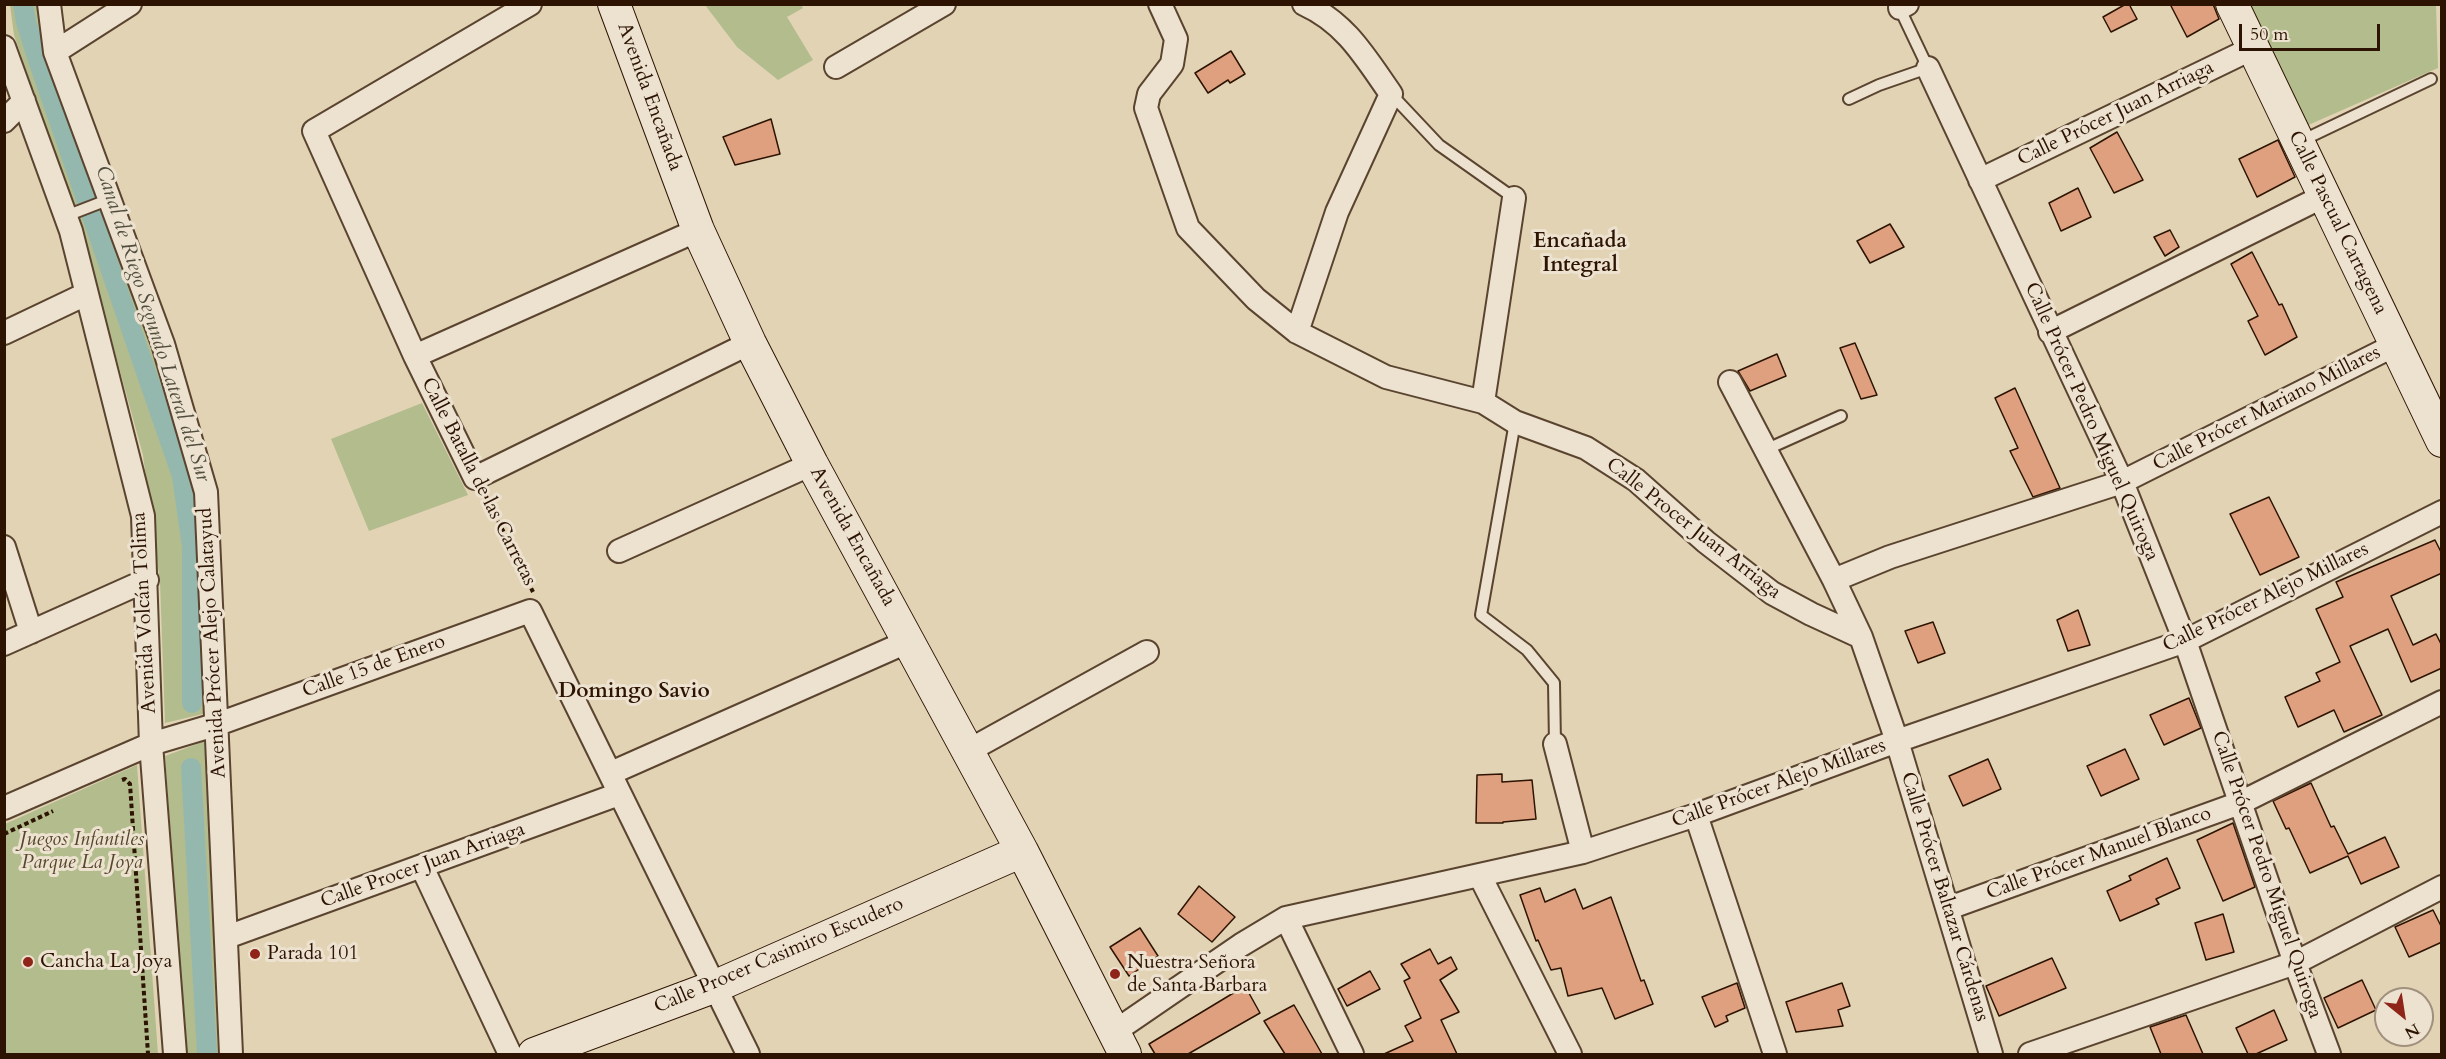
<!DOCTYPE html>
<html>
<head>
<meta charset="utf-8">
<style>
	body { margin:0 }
	#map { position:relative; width:2446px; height:1059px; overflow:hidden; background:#e2d3b5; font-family:Cardo,serif }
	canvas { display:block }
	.frame { position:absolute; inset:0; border:6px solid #2d1402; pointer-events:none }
	.north { position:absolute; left:2374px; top:987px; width:60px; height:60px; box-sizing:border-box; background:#ece2cf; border:2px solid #a0907d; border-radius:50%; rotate:150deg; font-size:16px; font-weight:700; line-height:24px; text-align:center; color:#2d1402 }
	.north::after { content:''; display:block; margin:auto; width:21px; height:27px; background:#8f2418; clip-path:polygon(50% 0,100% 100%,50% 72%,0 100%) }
	.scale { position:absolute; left:2239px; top:24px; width:141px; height:27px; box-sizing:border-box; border:3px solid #2d1402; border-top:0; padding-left:8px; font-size:18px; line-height:21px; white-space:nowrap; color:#2d1402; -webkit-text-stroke:4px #ece2cf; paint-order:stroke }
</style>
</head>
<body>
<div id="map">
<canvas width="2446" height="1059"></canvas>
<div class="frame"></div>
<div class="north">N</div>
<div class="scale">50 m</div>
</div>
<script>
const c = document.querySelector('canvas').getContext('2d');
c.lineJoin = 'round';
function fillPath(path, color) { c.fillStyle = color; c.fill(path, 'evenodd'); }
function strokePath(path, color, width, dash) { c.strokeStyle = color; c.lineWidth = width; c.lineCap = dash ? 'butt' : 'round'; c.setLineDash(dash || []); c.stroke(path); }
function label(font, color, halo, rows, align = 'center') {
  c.font = font + ' Cardo,serif'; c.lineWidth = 6; c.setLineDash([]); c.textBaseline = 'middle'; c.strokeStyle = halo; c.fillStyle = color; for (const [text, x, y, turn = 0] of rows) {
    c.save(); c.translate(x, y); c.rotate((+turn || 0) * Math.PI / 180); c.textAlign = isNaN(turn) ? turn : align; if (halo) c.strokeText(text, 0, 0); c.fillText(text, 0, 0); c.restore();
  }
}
fillPath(new Path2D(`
	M10 5H39L38 13 49 57 175 419 196 492 203 714 165 723 160 582 143 455 83 236 14 35Z
	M705 5H801L803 8 787 17 813 60 778 80 737 47Z
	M2249 5H2436L2438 68 2306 126Z
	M422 403 468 495 369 531 331 439Z
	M205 741 218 1054H186L165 756Z
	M137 765 158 1054H5V824Z`), '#b3bc8d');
strokePath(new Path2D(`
	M23 4 26 22 38 60 182 476 192 547V703
	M191 768 207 1054`), '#95b8ae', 20);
const building = new Path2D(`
	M2126 4H2129L2137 19 2111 32 2103 17Z
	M2170 4H2213L2219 19 2187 37Z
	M1231 51 1245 74 1230 83 1228 80 1208 93 1195 73Z
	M771 119 780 154 735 165 723 137Z
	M2117 132 2143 180 2114 193 2090 148Z
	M2278 140 2295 177 2257 197 2239 159Z
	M2078 188 2091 217 2061 231 2049 203Z
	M1890 224 1904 247 1870 263 1857 241Z
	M2170 230 2179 247 2165 256 2154 237Z
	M2252 252 2279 305 2282 304 2297 337 2265 355 2248 321 2258 316 2231 264Z
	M1855 343 1877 395 1861 399 1840 348Z
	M1777 354 1786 376 1750 391 1738 371Z
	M2015 388 2060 488 2033 497 2010 451 2018 448 1995 398Z
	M2269 497 2299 557 2260 575 2230 514Z
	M2435 540 2442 554V573L2391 596 2413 645 2436 634 2442 646V668L2411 682 2388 629 2350 646 2382 715 2344 732 2334 710 2298 727 2285 697 2320 681 2316 673 2340 662 2316 609 2343 597 2336 582Z
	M2078 610 2090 645 2068 651 2057 620Z
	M1933 622 1945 653 1918 663 1905 631Z
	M2189 698 2201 728 2164 745 2150 715Z
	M2125 749 2139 779 2101 796 2087 766Z
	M1988 759 2001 789 1963 806 1949 776Z
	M1502 774V782L1532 780 1536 819 1503 822V823H1476L1477 775Z
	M2311 783 2331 827 2334 826 2348 854 2385 837 2399 867 2361 884 2348 856 2310 873 2289 828 2286 829 2273 801Z
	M2233 823 2255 887 2223 901 2197 840Z
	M2167 858 2180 888 2156 899 2159 904 2120 921 2107 891 2131 880 2129 876Z
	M1199 886 1235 917 1212 942 1178 914Z
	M1540 888 1545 902 1575 889 1583 909 1611 897 1641 981 1644 980 1653 1004 1615 1019 1602 988 1568 996 1561 968 1551 970 1538 940 1536 941 1520 895Z
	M2433 910 2442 928V942L2409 957 2395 927Z
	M2223 914 2234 952 2206 960 2195 923Z
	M1140 928 1158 956 1129 976 1110 947Z
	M1430 949 1438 964 1451 957 1457 969 1440 980 1459 1012 1441 1020 1457 1054H1384L1413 1041 1405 1026 1421 1018 1404 981 1410 978 1401 964Z
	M2052 958 2066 988 1999 1016 1986 986Z
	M1370 971 1380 989 1347 1006 1338 989Z
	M2362 980 2376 1010 2338 1028 2324 998Z
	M1737 983 1745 1008 1726 1016 1728 1021 1715 1027 1702 997Z
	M1842 983 1850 1006 1838 1010 1843 1026 1796 1032 1786 1002Z
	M1245 986 1260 1013 1188 1054H1155L1149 1044Z
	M1294 1005 1322 1054H1285L1264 1021Z
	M2274 1010 2287 1040 2256 1054H2248L2236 1028Z
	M2186 1015 2203 1054H2161L2150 1027Z`);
fillPath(building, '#dfa07f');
strokePath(building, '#2d1402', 1.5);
const lane = new Path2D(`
	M1391 94 1439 145 1514 198
	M1849 99 1879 85 1928 68 1899 7
	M2301 141 2431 79
	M66 216 110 199
	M1515 422 1481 615 1527 650 1554 683 1555 744
	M1765 450 1841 416`);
const street = new Path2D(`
	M49 4 55 52 163 344 206 492 231 1054
	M530 4 314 131 415 356 475 478 750 343
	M1160 4 1176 39 1172 64 1149 94 1146 108 1188 228 1256 299 1297 332 1386 377 1483 402 1515 422 1586 448 1636 480 1706 542 1772 593 1811 614 1861 637
	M1900 8 1907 4
	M4 47 71 231 143 516 151 744 175 1054
	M55 52 130 4
	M836 67 944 4
	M1928 68 2122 482 2185 641 2295 963 2329 1054
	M4 121 24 101
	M1980 180 2253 48
	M1297 332 1337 212 1391 94C1365 57 1346 23 1304 4
	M2050 332 2324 196
	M4 333 86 294
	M415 356 698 230
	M1730 382 1834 580 1861 637 1897 741 1991 1054
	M1483 402 1514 198
	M4 547 31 632
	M619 551 812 464
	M1834 580 1890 557 2122 482 2395 345
	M4 644 147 580
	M1555 744 1583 852
	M968 751 1147 652
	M611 773 909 641
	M4 808 151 744 218 724 530 611 748 1054
	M1696 815 1775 1054
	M422 867 510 1054
	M1480 876 1570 1054
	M1949 908 2240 803 2442 702
	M1286 918 1352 1054
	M227 937 619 794
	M1114 1032 1241 945 1286 918 1583 852 1696 815 1897 741 2185 641 2442 512
	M2030 1054 2295 963 2442 887`);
const secondary = new Path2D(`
	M614 4 698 230 750 343 812 464 1022 851 1125 1054
	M2232 4 2442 441
	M534 1054 716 986 1022 851`);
strokePath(lane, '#5a442f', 14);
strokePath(street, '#5a442f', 26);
strokePath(secondary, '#2d1402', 34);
strokePath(new Path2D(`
	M485 494 533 592
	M122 780 125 779 130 784 148 1054
	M4 834 53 811`), '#2d1402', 4, [4.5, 3]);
strokePath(lane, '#ece2cf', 10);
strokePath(street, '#ece2cf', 22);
strokePath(secondary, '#ece2cf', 32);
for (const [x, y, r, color] of [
	[255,954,6,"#8f2418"],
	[28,962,6,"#8f2418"],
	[1115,974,6,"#8f2418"]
]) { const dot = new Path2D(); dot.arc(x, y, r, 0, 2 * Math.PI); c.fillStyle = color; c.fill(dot); strokePath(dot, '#ece2cf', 2); }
label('20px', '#2d1402', '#ece2cf', [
	["Avenida Encañada",649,97,70],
	["Calle Prócer Juan Arriaga",2116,114,-26],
	["Calle Pascual Cartagena",2337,223,64],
	["Calle Prócer Mariano Millares",2267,409,-27],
	["Calle Prócer Pedro Miguel Quiroga",2091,422,66],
	["Calle Batalla de las Carretas",478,482,63],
	["Calle Procer Juan Arriaga",1693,529,38],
	["Avenida Encañada",852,537,61],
	["Calle Prócer Alejo Millares",2266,598,-26],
	["Avenida Volcán Tolima",145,613,-93],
	["Avenida Prócer Alejo Calatayud",213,643,-93],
	["Calle 15 de Enero",374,667,-20],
	["Calle Prócer Alejo Millares",1779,784,-20],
	["Calle Prócer Manuel Blanco",2099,854,-20],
	["Calle Procer Juan Arriaga",423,866,-20],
	["Calle Prócer Pedro Miguel Quiroga",2266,875,71],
	["Calle Prócer Baltazar Cárdenas",1944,897,73],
	["Calle Procer Casimiro Escudero",779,956,-23]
]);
label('italic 20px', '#55462c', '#ece2cf', [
	["Juegos Infantiles",82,840],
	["Parque La Joya",82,863]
]);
label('20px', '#2d1402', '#ece2cf', [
	["Parada 101",267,954],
	["Cancha La Joya",40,962],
	["Nuestra Señora",1127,963],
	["de Santa Barbara",1127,986]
], 'left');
label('bold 21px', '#2d1402', '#ece2cf', [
	["Encañada",1580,242],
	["Integral",1580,266],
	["Domingo Savio",634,692]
]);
label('italic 21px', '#514d3e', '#ece2cf', [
	["Canal de Riego Segundo Lateral del Sur",152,324,72]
]);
</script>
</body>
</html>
